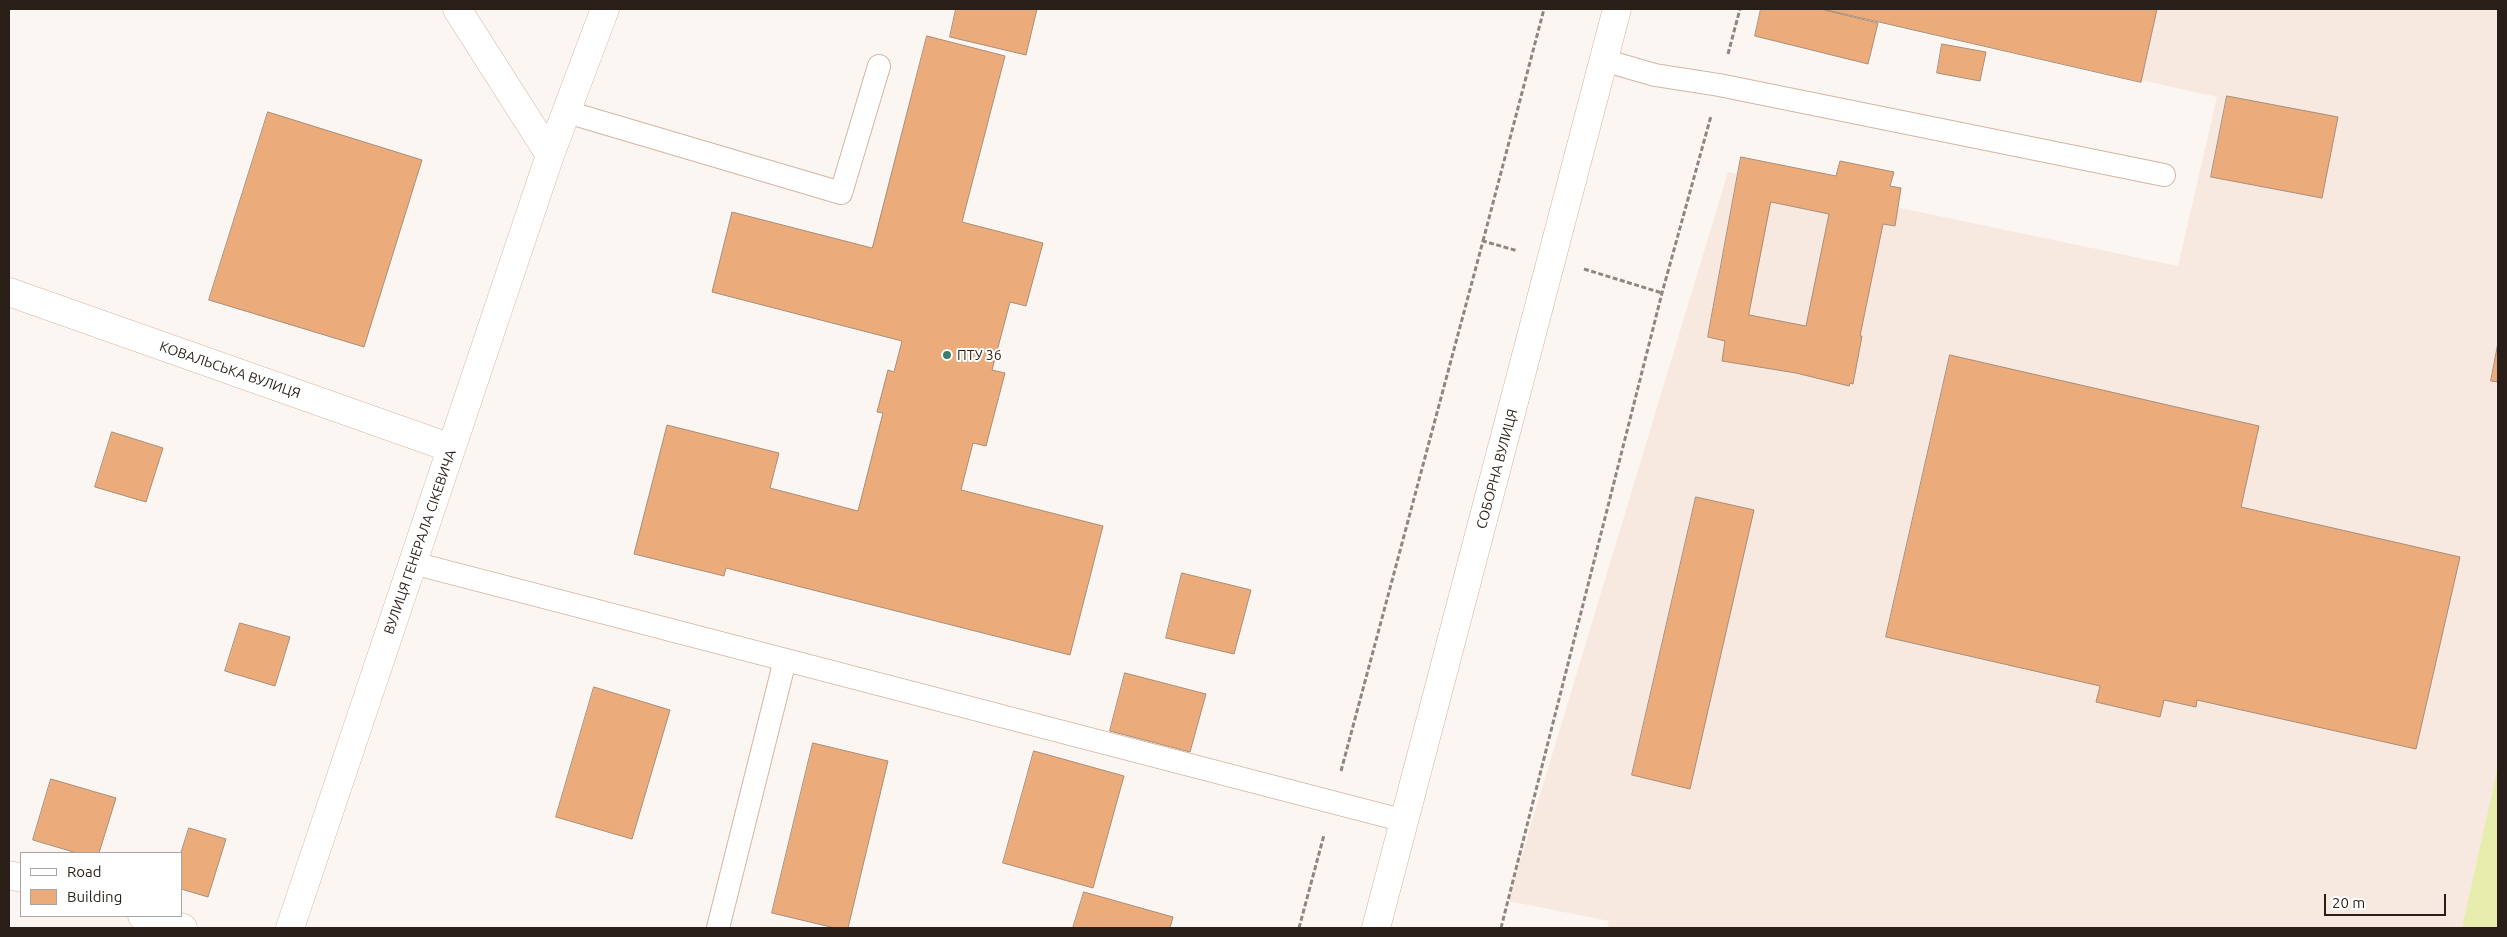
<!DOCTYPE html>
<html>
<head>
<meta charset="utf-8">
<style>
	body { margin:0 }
	#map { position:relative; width:2507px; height:937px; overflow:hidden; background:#fcf6f2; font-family:Ubuntu,sans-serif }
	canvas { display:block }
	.frame { position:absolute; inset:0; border:10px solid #2a1f18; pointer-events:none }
	.legend { position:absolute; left:20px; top:852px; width:162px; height:65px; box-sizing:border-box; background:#fff; border:1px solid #aaa5a3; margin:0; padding:6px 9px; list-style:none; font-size:15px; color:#2a1f18 }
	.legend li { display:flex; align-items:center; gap:10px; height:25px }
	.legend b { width:25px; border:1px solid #aaa5a3 }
	.scale { position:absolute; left:2324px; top:894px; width:122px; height:22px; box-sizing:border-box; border:2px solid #2a1f18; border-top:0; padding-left:6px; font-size:15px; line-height:18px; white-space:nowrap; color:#2a1f18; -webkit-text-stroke:4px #fff; paint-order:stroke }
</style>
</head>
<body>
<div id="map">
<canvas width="2507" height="937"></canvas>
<div class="frame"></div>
<ul class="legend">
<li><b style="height:6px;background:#fff"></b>Road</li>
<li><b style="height:14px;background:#ebab7a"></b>Building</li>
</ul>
<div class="scale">20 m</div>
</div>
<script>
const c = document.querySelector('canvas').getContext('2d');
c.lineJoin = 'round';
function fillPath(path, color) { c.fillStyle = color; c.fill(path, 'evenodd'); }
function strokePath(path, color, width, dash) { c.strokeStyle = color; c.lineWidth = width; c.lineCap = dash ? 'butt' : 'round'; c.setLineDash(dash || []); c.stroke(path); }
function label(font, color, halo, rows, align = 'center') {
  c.font = font + ' Ubuntu,sans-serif'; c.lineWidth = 4; c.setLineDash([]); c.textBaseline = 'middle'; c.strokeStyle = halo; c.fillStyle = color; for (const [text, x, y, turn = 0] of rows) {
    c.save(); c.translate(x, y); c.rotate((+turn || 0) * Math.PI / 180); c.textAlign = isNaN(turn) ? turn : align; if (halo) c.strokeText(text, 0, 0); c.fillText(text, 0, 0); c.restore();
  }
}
fillPath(new Path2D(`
	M1820 9H2498V928H1607L1609 921 1508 901 1728 172 2178 266 2217 97Z`), '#f8e9e0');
fillPath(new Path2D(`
	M2498 766V928H2462Z`), '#e7edac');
const building = new Path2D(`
	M956 9H1037L1026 55 950 37Z
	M1761 9H1820L1878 23 1868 64 1755 36Z
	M1823 9H2157L2141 82Z
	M927 36 1005 56 962 222 1043 243 1026 306 1010 302 992 370 1005 373 986 446 973 443 961 490 1103 526 1070 655 726 568 724 576 634 554 667 425 779 453 770 488 858 511 883 413 877 412 888 370 894 372 902 341 712 292 732 212 872 248Z
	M1942 44 1986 52 1980 81 1937 73Z
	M2227 96 2338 117 2322 198 2211 177Z
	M268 112 422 160 364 347 209 300Z
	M1741 157 1836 176 1840 161 1894 172 1890 186 1901 188 1895 226 1883 224 1860 336H1862L1853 384 1850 383 1849 386 1796 373 1722 361 1725 341 1708 337ZM1771 202 1829 214 1806 326 1749 315Z
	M2498 343V382L2491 381Z
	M1950 355 2259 426 2241 507 2460 557 2416 749 2197 700 2196 707 2164 700 2160 717 2096 702 2100 686 1886 637Z
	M112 432 163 448 146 502 95 487Z
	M1696 497 1754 510 1690 789 1632 775Z
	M1182 573 1251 590 1234 654 1166 638Z
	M240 623 290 637 275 686 225 671Z
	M1125 673 1206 694 1190 752 1110 731Z
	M594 687 670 710 632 839 556 817Z
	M813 743 888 761 848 928H835L772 913Z
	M1034 751 1124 776 1093 888 1003 863Z
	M51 779 116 798 99 853H77L33 840Z
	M189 828 226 839 208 897 181 889V853Z
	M1084 892 1173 917 1170 928H1073Z`);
fillPath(building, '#ebab7a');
strokePath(building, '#a88e7a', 1);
const lane = new Path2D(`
	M1603 60 1655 75 1719 85 2164 175
	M567 112 841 193 879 66
	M413 563 1405 821
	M718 928 785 660`);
const street = new Path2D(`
	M9 292 451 448
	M9 875 21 878
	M142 916 183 928`);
const secondary = new Path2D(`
	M457 9 550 155
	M290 928 550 155 605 9
	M1376 928 1617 9`);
strokePath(lane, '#d3b5a3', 24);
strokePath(street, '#d3b5a3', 29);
strokePath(secondary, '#d3b5a3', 29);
strokePath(new Path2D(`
	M1728 54 1740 9
	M1483 241 1544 9
	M1584 269 1662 293
	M1341 771 1483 241 1518 251
	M1299 928 1324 835
	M1501 928 1662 293 1711 116`), '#8f8681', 3, [5, 2.5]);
strokePath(lane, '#fff', 22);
strokePath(street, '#fff', 28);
strokePath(secondary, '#fff', 28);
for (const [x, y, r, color] of [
	[947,355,5,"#3c7e6e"]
]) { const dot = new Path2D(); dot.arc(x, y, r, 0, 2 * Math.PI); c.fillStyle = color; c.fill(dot); strokePath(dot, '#fff', 2); }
label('14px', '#2a1f18', '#fff', [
	["ПТУ 36",957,355]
], 'left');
label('14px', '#2a1f18', '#fff', [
	["КОВАЛЬСЬКА ВУЛИЦЯ",230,370,19],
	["СОБОРНА ВУЛИЦЯ",1497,469,-75],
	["ВУЛИЦЯ ГЕНЕРАЛА СІКЕВИЧА",420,542,-71]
]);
</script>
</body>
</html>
